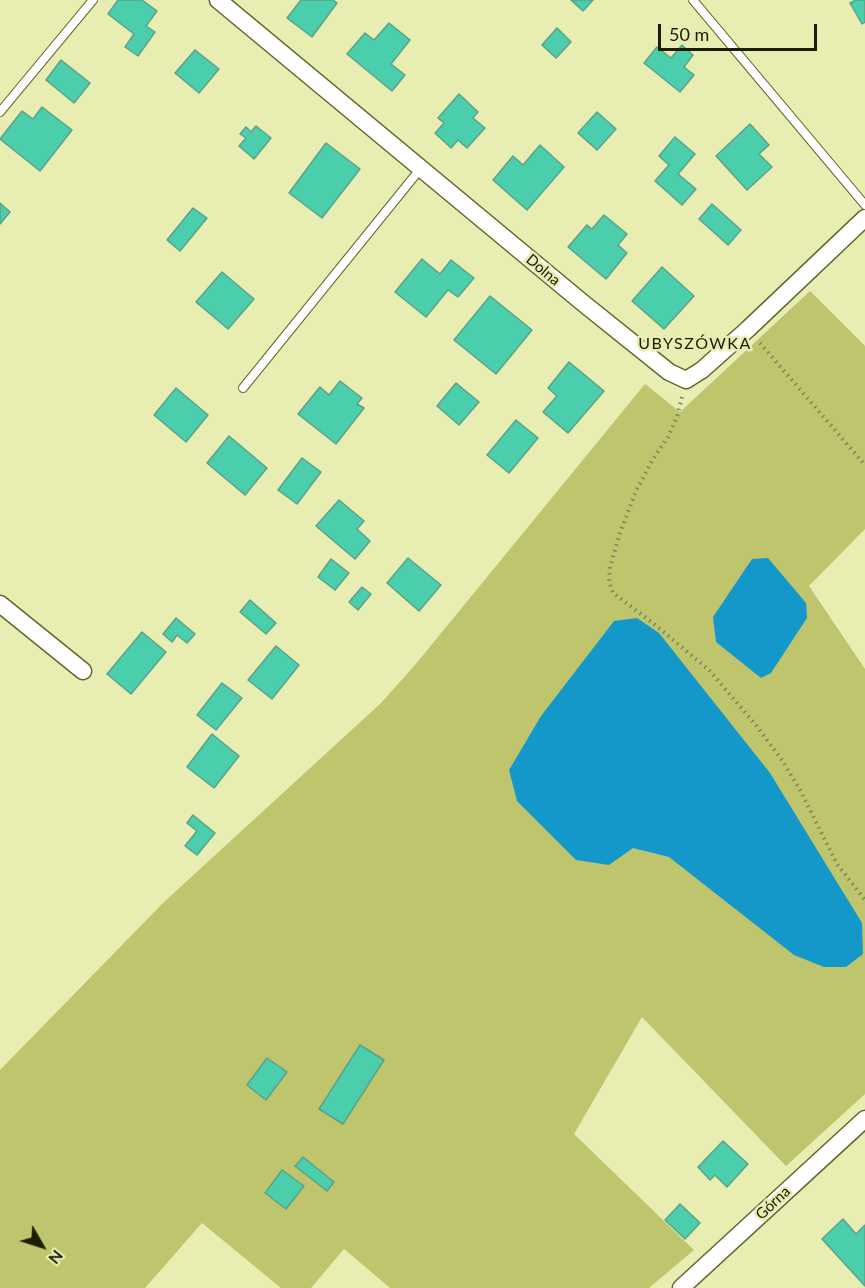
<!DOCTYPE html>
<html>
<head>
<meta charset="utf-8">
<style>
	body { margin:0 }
	#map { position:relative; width:865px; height:1288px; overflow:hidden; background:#e8edb1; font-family:Lato,sans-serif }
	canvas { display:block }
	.north { position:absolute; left:12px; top:1216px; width:60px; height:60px; -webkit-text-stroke:4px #e8edb1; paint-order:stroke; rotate:129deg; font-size:16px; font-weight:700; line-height:24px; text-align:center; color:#1b1d05 }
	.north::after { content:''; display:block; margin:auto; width:21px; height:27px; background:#1b1d05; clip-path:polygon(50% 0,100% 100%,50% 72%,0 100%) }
	.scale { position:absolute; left:658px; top:24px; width:159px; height:27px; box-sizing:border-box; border:3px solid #1b1d05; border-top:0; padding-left:8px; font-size:18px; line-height:21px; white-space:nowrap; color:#1b1d05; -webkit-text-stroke:4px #e8edb1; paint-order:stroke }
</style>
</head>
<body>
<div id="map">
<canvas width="865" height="1288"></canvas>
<div class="north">N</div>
<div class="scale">50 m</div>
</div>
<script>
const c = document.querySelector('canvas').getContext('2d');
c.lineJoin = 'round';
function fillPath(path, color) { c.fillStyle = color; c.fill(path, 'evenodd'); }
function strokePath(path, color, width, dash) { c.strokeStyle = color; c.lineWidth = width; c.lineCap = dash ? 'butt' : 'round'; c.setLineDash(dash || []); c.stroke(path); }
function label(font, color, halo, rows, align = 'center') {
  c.font = font + ' Lato,sans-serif'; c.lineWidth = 5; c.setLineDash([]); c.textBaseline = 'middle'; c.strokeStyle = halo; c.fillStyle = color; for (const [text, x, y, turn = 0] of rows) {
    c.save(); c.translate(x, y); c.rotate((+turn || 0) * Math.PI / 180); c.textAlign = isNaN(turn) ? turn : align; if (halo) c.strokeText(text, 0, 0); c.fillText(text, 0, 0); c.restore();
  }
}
fillPath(new Path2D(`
	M810 291 865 346V529L809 586 865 669V1094L786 1166 642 1017 574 1134 694 1250 649 1288H390L344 1249 311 1288H281L202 1223 145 1288H0V1070L164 902 381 703 415 665 645 384 680 412Z`), '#bfc56c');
fillPath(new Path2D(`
	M768 558 806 603 807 618 771 673 761 678 716 642 713 617 752 559Z
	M637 618 659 633 770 773 862 923 863 954 846 967H824L794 955 669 857 633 848 609 865 576 860 517 801 509 770 541 716 614 621Z`), '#1498ca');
const building = new Path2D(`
	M118 0H142L157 11 146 26 155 32 138 56 125 47 134 34 108 14Z
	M301 0H333L337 3 312 37 287 18Z
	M571 0H593L583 11Z
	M856 0H865V22L862 24 850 3Z
	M389 23 410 40 391 64 405 75 392 91 347 54 365 33 374 40Z
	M557 28 571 42 556 58 542 45Z
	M682 45 693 55 684 67 694 75 680 92 644 63 657 47 671 58Z
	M195 50 219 69 199 93 175 73Z
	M61 60 90 83 74 103 46 80Z
	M459 94 478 112 473 118 485 128 467 148 458 140 451 148 435 133 444 123 438 118Z
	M42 107 72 130 40 171 0 139 22 111 33 119Z
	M597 112 616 129 597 150 578 133Z
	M750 124 769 145 759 154 772 167 747 190 716 156Z
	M256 126 271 138 254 159 239 146 246 138 240 134 246 127 251 132Z
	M675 137 695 154 678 174 696 189 682 205 655 181 669 165 659 156Z
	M326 143 360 169 322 218 289 193Z
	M540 145 564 167 527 210 493 180 513 156 523 165Z
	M0 203 10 212 0 224Z
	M712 204 741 230 728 245 699 219Z
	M193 208 207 218 180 251 167 240Z
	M604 215 627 234 618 245 627 253 606 279 568 247 587 225 592 229Z
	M422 259 440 274 451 260 474 278 458 297 448 290 426 317 395 292Z
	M662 267 694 296 664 329 632 301Z
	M222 272 254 299 228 329 196 302Z
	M490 296 532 330 496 374 454 340Z
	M569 362 604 391 568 433 543 412 557 396 548 388Z
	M340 381 362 398 357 404 364 408 336 444 298 414 320 387 329 395Z
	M456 383 479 402 459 425 437 406Z
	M176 388 208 415 186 442 154 415Z
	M516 420 538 438 509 473 487 455Z
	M229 436 267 468 245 495 207 463Z
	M302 458 321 472 297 504 278 490Z
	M339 500 364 521 357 529 370 541 355 559 316 526Z
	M408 558 441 585 419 611 387 583Z
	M331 559 349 573 335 590 318 577Z
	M362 587 371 594 358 610 349 602Z
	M250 600 276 623 266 634 240 612Z
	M176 618 195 634 187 643 177 635 172 642 163 634Z
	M142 632 166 652 131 694 107 674Z
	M276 646 299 665 272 699 248 680Z
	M222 683 242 698 216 730 197 715Z
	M212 734 239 756 214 788 187 767Z
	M193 815 215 833 197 855 185 846 197 831 187 823Z
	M360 1045 384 1060 343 1124 319 1109Z
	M267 1058 287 1072 266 1100 247 1085Z
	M723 1141 748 1164 727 1187 715 1175 710 1180 698 1167Z
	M303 1157 334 1182 327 1191 295 1166Z
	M282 1170 304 1186 286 1209 265 1193Z
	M680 1204 700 1223 685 1239 665 1220Z
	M843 1219 856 1234 865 1225V1286L822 1239Z`);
fillPath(building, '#4bceab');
strokePath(building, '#5ca18c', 1.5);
const service = new Path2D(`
	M693 0 865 205
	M0 112 93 0
	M243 388 421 168`);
const minor = new Path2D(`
	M218 0 583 303 669 372 686 380 702 370 748 329 865 218
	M0 604 83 671
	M681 1288 865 1119`);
strokePath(service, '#63662e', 10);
strokePath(minor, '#63662e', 19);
strokePath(new Path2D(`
	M760 343 865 465
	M682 397 677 417 668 437 653 459 636 491 620 533 610 567 609 582 613 593 654 624 709 670 755 724 782 760 800 790 837 864 865 900`), '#80835a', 4, [1.5, 4.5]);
strokePath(service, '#fff', 8);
strokePath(minor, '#fff', 16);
label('15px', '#1b1d05', '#e8edb1', [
	["Dolna",543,270,40],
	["Górna",773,1203,-43]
]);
c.letterSpacing = '1.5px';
label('16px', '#1b1d05', '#e8edb1', [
	["UBYSZÓWKA",695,344]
]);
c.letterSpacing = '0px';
</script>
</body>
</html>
